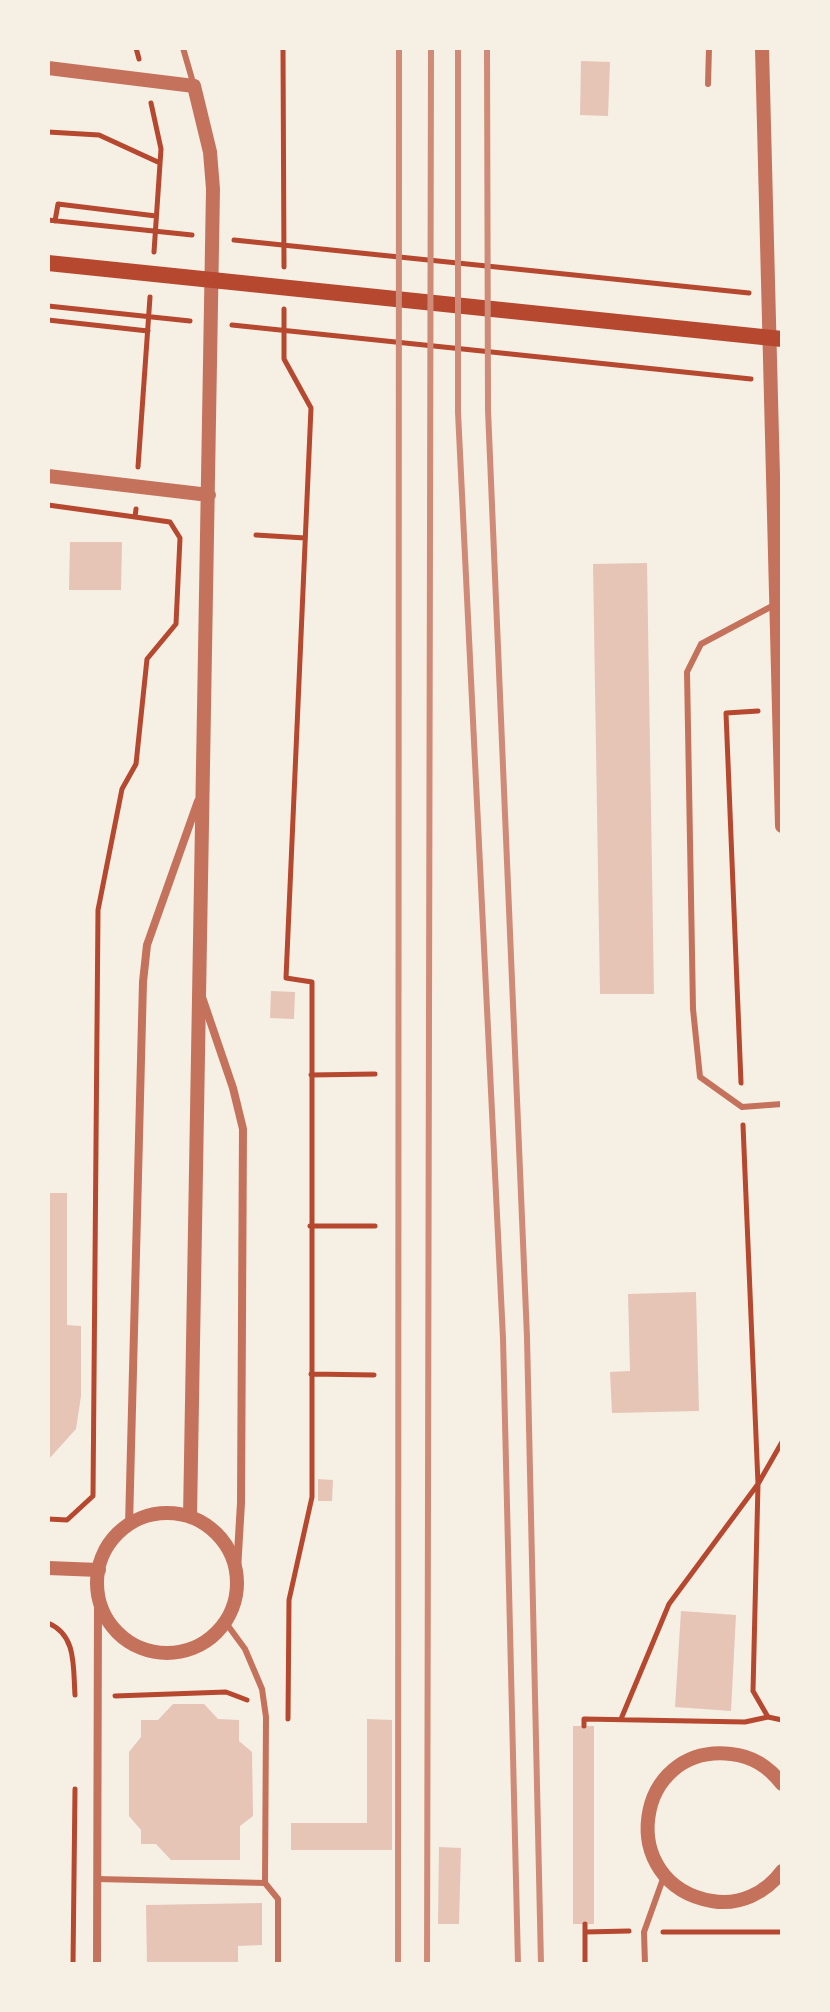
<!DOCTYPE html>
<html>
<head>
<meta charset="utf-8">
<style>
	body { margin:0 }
	#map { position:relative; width:830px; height:2012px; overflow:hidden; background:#f6efe4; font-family:"Fira Sans Condensed",sans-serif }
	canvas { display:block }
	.frame { position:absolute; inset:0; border:50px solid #f6efe4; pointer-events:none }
</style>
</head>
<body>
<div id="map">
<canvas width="830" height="2012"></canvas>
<div class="frame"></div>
</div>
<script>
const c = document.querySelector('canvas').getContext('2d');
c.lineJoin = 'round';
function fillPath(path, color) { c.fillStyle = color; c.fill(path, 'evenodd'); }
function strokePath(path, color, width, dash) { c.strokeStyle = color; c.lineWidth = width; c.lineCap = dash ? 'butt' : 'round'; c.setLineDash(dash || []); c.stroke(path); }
fillPath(new Path2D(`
	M581 61 610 62 608 116 580 115Z
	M70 542H122L121 590H69Z
	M647 563 654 994H600L593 564Z
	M271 991 295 992 294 1019 270 1018Z
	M48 1193H67V1325L81 1326V1396L76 1429 48 1460Z
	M696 1292 699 1411 612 1413 610 1372 630 1371 628 1294Z
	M318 1479 333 1480 332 1501H318Z
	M681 1611 736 1615 731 1711 675 1707Z
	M173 1704H204L218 1719 239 1720V1741L252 1752 253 1816 240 1826V1860H171L156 1844H141V1830L129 1816V1752L141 1737V1720H158Z
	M367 1719 392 1720V1850H291V1823H367Z
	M573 1726H594V1924H573Z
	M439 1847 461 1848 459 1924H438Z
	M262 1903V1945L238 1946V1964H147L146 1905Z`), '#e6c5b7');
strokePath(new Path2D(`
	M136 48 139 59
	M283 48 284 267
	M151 103 161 149 154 252
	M48 132 99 135 160 163
	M48 220 192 235
	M55 221 58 204 156 216
	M234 240 749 293
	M48 306 190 321
	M284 309V359L311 408 286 978 312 982V1497L289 1600 288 1719
	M48 320 148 331
	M232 325 751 379
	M138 467 150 297
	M48 505 135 517
	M256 535 305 538
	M311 1075 375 1074
	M741 1083 726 713 758 711
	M743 1125 758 1484 753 1691 768 1717 782 1720
	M310 1226H375
	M311 1374 374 1375
	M48 1519 67 1520 93 1496 98 910 122 789 136 764 147 659 176 624 180 538 170 522 135 517 136 509
	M48 1623C77 1635 73 1667 75 1695
	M115 1696 226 1692 247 1700
	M621 1719 669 1604 758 1484 782 1442
	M584 1726V1719L745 1722 768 1717
	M585 1924V1932L629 1931
	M585 1932V1964
	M663 1932H782
	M73 1964 75 1789`), '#b5482f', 5);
strokePath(new Path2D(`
	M183 48 194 86
	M708 84 709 48
	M776 604 701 644 687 672 693 1009 700 1077 742 1107 782 1104
	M97 1879 265 1883 266 1717 262 1689 245 1649 226 1623
	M265 1883 278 1899V1964
	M645 1964 644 1932 664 1876`), '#c5725c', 6);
strokePath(new Path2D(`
	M202 997 233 1088 243 1129 241 1503 237 1570
	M129 1525 143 982 147 945 198 801
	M97 1964 98 1597`), '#c5725c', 8);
strokePath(new Path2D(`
	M762 48 782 826
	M48 68 194 86 210 152 213 189 190 1517
	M48 476 209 495
	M97 1583a70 70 0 1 1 140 0a70 70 0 1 1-140 0Z
	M48 1568 99 1570
	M782 1784C769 1767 752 1756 731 1754 634 1743 614 1884 712 1901 739 1906 766 1893 782 1871`), '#c5725c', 14);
strokePath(new Path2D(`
	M48 263 782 339`), '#b5482f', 16);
strokePath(new Path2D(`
	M458 48V412L503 1338 518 1964
	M487 48 488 410 527 1337 541 1964
	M398 1964 399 48
	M427 1964 431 48`), '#cf8b77', 6);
</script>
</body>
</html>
